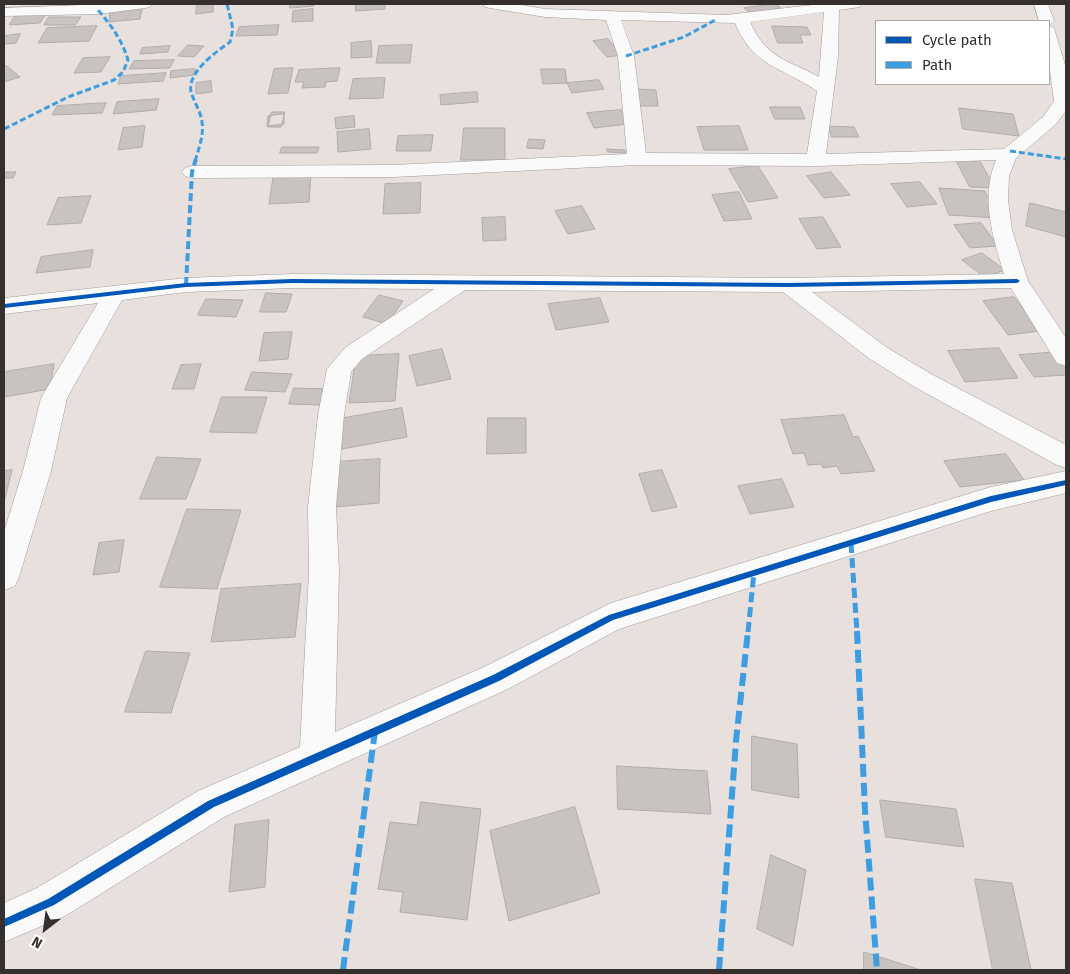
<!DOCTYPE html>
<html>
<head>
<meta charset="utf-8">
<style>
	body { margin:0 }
	#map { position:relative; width:1070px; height:974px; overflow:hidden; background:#e7e0dd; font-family:"Fira Sans",sans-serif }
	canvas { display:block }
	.frame { position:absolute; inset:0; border:5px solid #35302e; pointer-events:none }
	.legend { position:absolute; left:875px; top:20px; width:175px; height:65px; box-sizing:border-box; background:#fff; border:1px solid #aeacab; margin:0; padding:6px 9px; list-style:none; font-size:15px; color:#35302e }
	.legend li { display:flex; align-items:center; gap:10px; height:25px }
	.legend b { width:25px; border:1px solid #aeacab }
	.north { position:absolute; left:20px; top:904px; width:50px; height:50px; -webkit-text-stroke:4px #fff; paint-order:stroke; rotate:210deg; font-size:14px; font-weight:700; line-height:20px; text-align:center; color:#35302e }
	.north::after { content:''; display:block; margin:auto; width:18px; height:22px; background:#35302e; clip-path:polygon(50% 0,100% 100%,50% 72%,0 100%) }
</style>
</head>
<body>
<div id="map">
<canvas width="1070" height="974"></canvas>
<div class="frame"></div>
<ul class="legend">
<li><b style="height:6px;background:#0057b8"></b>Cycle path</li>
<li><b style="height:6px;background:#3e9de1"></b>Path</li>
</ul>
<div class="north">N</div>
</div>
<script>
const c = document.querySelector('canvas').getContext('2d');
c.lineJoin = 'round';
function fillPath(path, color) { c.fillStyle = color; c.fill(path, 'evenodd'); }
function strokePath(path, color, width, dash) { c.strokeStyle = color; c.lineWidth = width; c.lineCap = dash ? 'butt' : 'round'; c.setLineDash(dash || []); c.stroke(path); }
const building = new Path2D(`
	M197 4H213V12L196 14Z
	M290 4H314V6L290 8Z
	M356 4H385V9L356 11Z
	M776 4 782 9 750 13 744 8Z
	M142 9 140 19 109 22 110 12Z
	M313 9V21L292 22 293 11Z
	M47 12 40 23 9 25 16 14Z
	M49 17H81L75 25H44Z
	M279 25 277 35 236 36 239 27Z
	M97 26 89 41 38 43 47 28Z
	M772 26 807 27 811 35H800L803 43H778Z
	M20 34 16 43 4 44V36Z
	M608 39 622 55 607 57 593 41Z
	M371 41 372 57 351 58V43Z
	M188 45 204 46 194 57 178 56Z
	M412 45 410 63H376L379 46Z
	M170 46 168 52 140 54 142 48Z
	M110 57 101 72 74 73 83 58Z
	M174 60 170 68 129 69 134 61Z
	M7 66 20 77 4 82V67Z
	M293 68 288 93 268 94 274 69Z
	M340 68 337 81 326 82 325 87 302 88 304 82H295L299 70Z
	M195 69 194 75 170 78 171 71Z
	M541 69H565L567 83 543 84Z
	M166 73 163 81 118 84 121 76Z
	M385 78 383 98 349 99 353 79Z
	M599 80 604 89 572 93 567 83Z
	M211 81 212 92 196 94V83Z
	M637 89 656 90 658 106H638Z
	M477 92 478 102 441 105 440 95Z
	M159 99 156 110 113 114 117 102Z
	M106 103 102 113 52 115 57 106Z
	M770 107H800L805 119H775Z
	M959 108 1013 114 1019 136 963 129Z
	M621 110 628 124 594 128 587 113Z
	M272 112H285L281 127H268Z
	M284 114V124L267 126 268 116Z
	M354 116 355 127 336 129 335 118Z
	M145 126 142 147 118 150 123 128Z
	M739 126 748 150H704L697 127Z
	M828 126 854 127 859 137H832Z
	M464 128H505V160H461Z
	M369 129 371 149 338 152 337 132Z
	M433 135 431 151H396L398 136Z
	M529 139 545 140 543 149 527 148Z
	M282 147H319L317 153H280Z
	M607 149 625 150V153L608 152Z
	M956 160 980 161 995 188 970 187Z
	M758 166 778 198 748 202 729 169Z
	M4 172H16L13 178H4Z
	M831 172 850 195 824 198 807 176Z
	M311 175 309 202 269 204 273 177Z
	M920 182 937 204 907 207 891 184Z
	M421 183 420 213 383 214 385 184Z
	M939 188 985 191 997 218 949 215Z
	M739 192 752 219 724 221 712 195Z
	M91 196 81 223 47 225 58 198Z
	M1030 203 1066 212V237L1026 226Z
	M582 206 595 229 568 234 555 211Z
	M505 217 506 240 483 241 482 218Z
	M823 217 841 247 817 249 799 219Z
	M981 223 998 246 970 248 954 225Z
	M93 250 90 267 36 273 41 257Z
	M982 253 1005 270 984 277 962 260Z
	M266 293 292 294 286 312H260Z
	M379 295 403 301 387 324 363 317Z
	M1014 297 1041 331 1008 335 983 301Z
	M600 298 609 322 556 330 548 304Z
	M206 299 243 300 236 317 198 315Z
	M292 332 288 359 259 361 264 333Z
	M999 348 1018 378 965 382 948 351Z
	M442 349 451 379 417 386 409 356Z
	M1058 352 1066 363V375L1034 377 1019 355Z
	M399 354 395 401 349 403 356 356Z
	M54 364 50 389 4 397V372Z
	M201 364 194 389H172L181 365Z
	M252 372 292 374 285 392 245 390Z
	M294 388 327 389 322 405 289 404Z
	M222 397H267L256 433 210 432Z
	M402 408 407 437 342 449 339 419Z
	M844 415 853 437 858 436 875 471 841 474 837 466 823 468 821 464 808 465 804 453 793 454 781 420Z
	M488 418H526V453L487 454Z
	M1006 454 1024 480 960 487 944 461Z
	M157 457 201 459 186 499H140Z
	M380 459 379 503 324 508 335 462Z
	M12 470 4 502V471Z
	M662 470 677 507 652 512 639 474Z
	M782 479 794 507 750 514 738 486Z
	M187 509 241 510 217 589 160 587Z
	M124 540 119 572 93 575 99 543Z
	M301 584 295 637 211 642 221 589Z
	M146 651 190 653 171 713 125 712Z
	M752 736 797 744 799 798 752 790Z
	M617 766 707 771 711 814 618 809Z
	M880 800 956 809 964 847 886 837Z
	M421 802 481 809 467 920 400 912 403 892 378 889 390 822 417 825Z
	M575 807 600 893 509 921 490 831Z
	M269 820 265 887 229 892 235 825Z
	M771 855 806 870 793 946 757 929Z
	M975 879 1012 883 1031 970H993Z
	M864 952 921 970H864Z`);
fillPath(building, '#c8c2c0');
strokePath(building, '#b1aca9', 1);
const minor = new Path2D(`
	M112 4H152L150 7 145 8 98 14 4 16V8Z
	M483 4H516L545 9 726 15 821 4H862L860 7 839 10 838 56 826 154 1004 149 1043 117 1054 101 1049 63V26L1054 28 1066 68V111L1055 125 1016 158 1009 176 1008 200 1012 230 1028 281 1066 338V366L1057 363 1011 288 812 292 886 347 931 374 1066 445V468L1057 465 913 386 870 359 783 292 465 290 362 359 351 372 344 415 336 507 339 572 335 732 484 667 611 603 991 487 1066 471V493L991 511 619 629 508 689 224 817 65 916 4 942V903L37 888 198 791 300 747 309 572 308 507 318 415 327 369 346 347 434 289 292 288 186 292 122 300 67 398 51 471 19 577 15 586 4 590V532L23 471 41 398 98 303 4 314V298L186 278 292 274 788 278 1004 274C993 237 980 198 996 160L816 166 637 165 393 177 192 178 185 176 182 172 185 168 192 166 393 165 627 154 618 56 606 20 545 17 490 8 485 7ZM824 12 819 77C786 59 767 59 750 22ZM621 20 735 23C754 68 781 66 817 91L807 154 646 153 634 56Z
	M1034 4H1048L1054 21 1051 24 1049 25V21H1039Z`);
strokePath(minor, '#a19c99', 1);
fillPath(minor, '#fbfafa');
strokePath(new Path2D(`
	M626 56 684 37 717 19
	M4 129 68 97 114 80 123 72 128 60C122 40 111 25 98 10
	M1010 151 1066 159
	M195 161C199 148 204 135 202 122 201 112 194 102 191 92 187 72 216 52 230 42L233 29 227 4`), '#3e9de1', 3, [6, 3]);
strokePath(new Path2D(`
	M186 285 192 172 196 159`), '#3e9de1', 4, [8, 4]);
strokePath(new Path2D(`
	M851 543 857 632
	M748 632 754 572`), '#3e9de1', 5, [10, 5]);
strokePath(new Path2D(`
	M857 631 865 810 877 970
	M343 970 375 731
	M719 970 736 741 748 631`), '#3e9de1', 6, [13, 6]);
fillPath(new Path2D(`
	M292 279 788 283 1017 279 1020 281 1017 283 788 287 292 283 186 287 4 308V304L186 283Z
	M1066 480V485L991 502 613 620 499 681 214 807 54 905 4 927V919L48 899 208 801 493 675 609 615 991 496Z`), '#0057b8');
</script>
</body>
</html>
